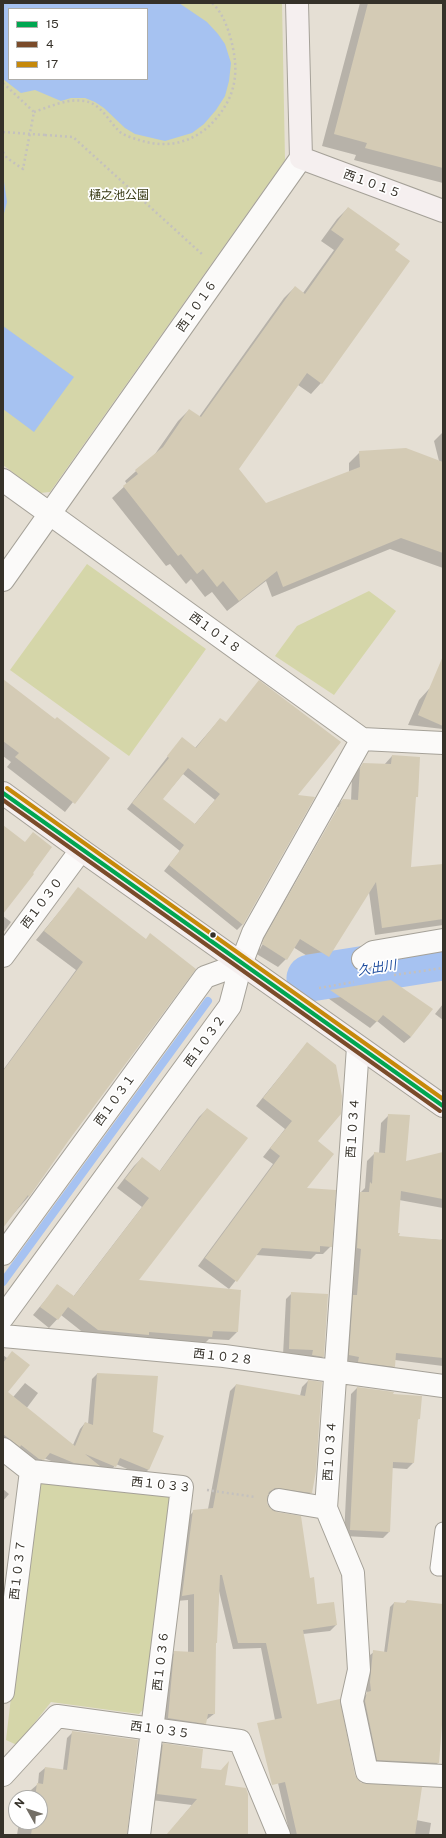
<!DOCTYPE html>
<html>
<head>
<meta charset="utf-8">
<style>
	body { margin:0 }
	#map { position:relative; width:446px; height:1838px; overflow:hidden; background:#e5dfd4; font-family:"Public Sans",sans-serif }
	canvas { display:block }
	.frame { position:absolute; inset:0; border:4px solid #353129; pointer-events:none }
	.legend { position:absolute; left:8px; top:8px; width:140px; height:72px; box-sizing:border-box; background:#fff; border:1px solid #aeada9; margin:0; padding:5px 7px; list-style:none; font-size:12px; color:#353129 }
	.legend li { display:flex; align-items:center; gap:8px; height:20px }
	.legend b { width:20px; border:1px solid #aeada9 }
	.north { position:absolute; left:8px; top:1790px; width:40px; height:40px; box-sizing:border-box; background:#fff; border:1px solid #aeada9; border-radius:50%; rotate:309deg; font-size:11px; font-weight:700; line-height:16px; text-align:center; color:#353129 }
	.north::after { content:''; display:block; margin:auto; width:14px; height:18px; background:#736e65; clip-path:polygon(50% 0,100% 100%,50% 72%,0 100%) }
</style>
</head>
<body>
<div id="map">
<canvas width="446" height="1838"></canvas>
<div class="frame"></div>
<ul class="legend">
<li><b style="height:5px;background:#00a651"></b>15</li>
<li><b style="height:5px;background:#7a4b2a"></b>4</li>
<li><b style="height:5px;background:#c6890a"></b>17</li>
</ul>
<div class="north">N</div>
</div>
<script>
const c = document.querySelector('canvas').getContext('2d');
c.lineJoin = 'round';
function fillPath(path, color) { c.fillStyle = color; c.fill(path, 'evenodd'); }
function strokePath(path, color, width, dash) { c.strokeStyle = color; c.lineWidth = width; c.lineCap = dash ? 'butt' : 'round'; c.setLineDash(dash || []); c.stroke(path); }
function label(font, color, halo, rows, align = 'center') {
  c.font = font + ' "Public Sans","Noto Sans JP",sans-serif'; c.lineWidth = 3.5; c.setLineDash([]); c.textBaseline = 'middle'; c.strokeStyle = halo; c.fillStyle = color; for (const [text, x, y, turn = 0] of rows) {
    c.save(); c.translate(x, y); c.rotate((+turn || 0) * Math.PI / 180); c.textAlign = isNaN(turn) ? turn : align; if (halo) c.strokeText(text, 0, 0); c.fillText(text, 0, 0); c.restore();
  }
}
fillPath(new Path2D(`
	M3 3H282L285 160 50 492 40 493 3 465ZM9 9H147V79H9Z
	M87 564 206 649 129 756 10 670Z
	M369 591 396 611 334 695 275 656 297 626Z
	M46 1478 168 1495 173 1507 148 1704 139 1714 51 1702 17 1745 6 1740 36 1484Z`), '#d5d6a9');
fillPath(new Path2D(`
	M3 3H179L207 22 218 34 225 44 231 63 229 81 225 96 216 110 204 124 192 133 165 141 135 134 125 128 104 108 95 102 85 98H71L61 101 35 90 21 93 3 79ZM9 9H147V79H9Z
	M3 175 7 202 3 217Z
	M3 326 74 377 34 432 3 409Z`), '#a6c2f1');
fillPath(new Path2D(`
	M360 3H443V183L354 160 356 155 322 146Z
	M348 208 398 244 321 383 311 394 298 385 237 469 265 504 349 472V463L360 452 439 461 434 441 443 432V568L390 549 272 597 266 581 227 611 212 592 205 597 191 579 186 584 170 564 166 566 112 498 127 484 125 481 155 454 178 421 189 410 199 417 284 298 295 287 303 293 334 250 321 241 337 219Z
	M443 681V729L408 725 419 700 429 689Z
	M3 684 108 758 65 812 7 767 11 762 3 756Z
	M220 719 296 796 314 798 242 925 237 930 164 871 180 851 127 809 182 738 195 748ZM183 774 215 800 194 825 162 799Z
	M392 756 414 798 410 869 443 865V925L375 935 369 892 328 957 320 964 293 947 286 959 278 967 255 953 335 808 343 800 351 801 352 777 355 772 364 764 384 765ZM337 807H339L260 949 259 948Z
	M78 889 145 940 68 1140 29 1196 3 1226V1070L76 970 36 940Z
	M3 916 11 922 3 933Z
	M390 982 411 1037 404 1043 377 1021 370 1028 325 996 331 991Z
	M443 1004V1020L435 1014Z
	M307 1043 305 1189 331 1246 323 1254H316L311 1259 256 1255 229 1289 198 1266 273 1164 263 1157 285 1129 256 1106Z
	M207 1109 137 1281 237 1332 229 1340 209 1339 203 1345 90 1338 61 1315 49 1328 33 1315 58 1285 73 1297 142 1207 117 1188 134 1166 142 1158 159 1172 199 1117Z
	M389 1115 405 1162 443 1153V1208L399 1200 397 1234 398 1237 441 1240 443 1238V1366L395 1360 394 1366 387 1374 342 1363 353 1200 365 1188 367 1161 375 1153 379 1154 381 1123Z
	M292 1293 323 1357 317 1363 307 1361 308 1356 283 1355 286 1299Z
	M3 1355 7 1358 3 1396Z
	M97 1374 152 1432 162 1436 148 1470 143 1476 116 1464 110 1472 98 1467 93 1471 68 1468 44 1458 37 1465 3 1444V1409L25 1383 38 1393 26 1409 73 1445 80 1429 85 1423 88 1424 92 1379Z
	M308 1381 311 1492 305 1498 268 1494 266 1504 309 1579 316 1605 336 1625 330 1631 303 1634 316 1705 356 1780 416 1820 431 1823 429 1835H290L265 1727 275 1720 261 1648 233 1649 219 1591 216 1643 215 1645 214 1714 206 1720 205 1723 199 1729 162 1724 169 1658 175 1652 188 1653V1600L176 1601 188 1517 194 1511 208 1509 230 1391 236 1385 300 1396 302 1387Z
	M357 1388 392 1395 420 1418 416 1421 413 1463 407 1469 392 1468 389 1532 383 1538 344 1536 351 1394Z
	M3 1489 9 1494 3 1501Z
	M407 1601 443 1605V1680L438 1763 434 1767 374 1764 361 1706 363 1697 367 1694 366 1687 370 1655 374 1652 384 1653 390 1607 394 1603 404 1604Z
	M73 1732 126 1835H17L19 1822H40V1798H31V1790L38 1784 39 1773 45 1768 63 1770 67 1738Z
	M163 1744 224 1786 247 1835H167L192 1805 151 1800 157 1750Z`), '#0003');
strokePath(new Path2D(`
	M3 1282 208 1001`), '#a6c2f1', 8);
strokePath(new Path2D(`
	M310 978 443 957`), '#a6c2f1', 47);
fillPath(new Path2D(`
	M368 3H443V168L365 148 367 143 334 134Z
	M348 207 400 244 395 250 410 261 322 384 307 373 239 469 266 503 360 467 359 451 406 448 443 462V553L401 538 283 587 277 571 239 601 223 581 217 587 203 569 197 574 181 554 178 556 123 486 138 474 135 470 163 447 189 409 201 417 295 286 305 294 344 239 331 230Z
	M443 656V726L418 715Z
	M3 679 55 719 57 717 110 758 75 804 15 757 19 753 3 741Z
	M259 680 341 742 298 795 315 797 243 925 169 865 184 845 132 803 169 758 167 756 182 737 196 748 220 718 226 722ZM188 768 220 794 195 824 163 799Z
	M392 755 420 757 418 797H416L411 867 443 864V919L382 928 376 882 329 957 300 939 287 960 262 944 264 938 343 799 358 800 360 768 363 763 391 764Z
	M3 825 25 842 33 832 52 847 33 873 34 874 3 914Z
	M78 887 146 939 150 933 196 969 69 1140 29 1197 28 1195 3 1228V1071L83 962 44 931Z
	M391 980 433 1009 411 1037 383 1015 377 1022 330 990Z
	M307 1042 336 1065 342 1096 341 1114 318 1141 334 1154 307 1188 336 1190 332 1247 320 1246V1252L262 1248 237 1282 205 1258 280 1156 270 1148 292 1121 263 1098Z
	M207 1108 248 1138 139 1280 241 1290 238 1332 213 1331 212 1337 149 1332V1335L98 1330 68 1307 58 1320 40 1307 57 1284 74 1296 149 1198 125 1179 142 1157 160 1171Z
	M388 1114 410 1115 406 1161 443 1152V1199L401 1191 398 1233H400L399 1236 443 1240V1358L396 1353 395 1367 358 1362 359 1357 349 1355 353 1295H357L361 1249 357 1248 360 1192H369L370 1182 372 1184 374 1152 385 1153Z
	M291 1292 328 1294 324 1357 312 1355 313 1350 289 1349Z
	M12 1351 30 1365 8 1392 75 1446 85 1422 93 1425 97 1373 158 1376 153 1432 164 1436 149 1470 120 1458 116 1467 85 1454 100 1466 74 1463 50 1453 44 1460 39 1459 21 1445 20 1447 3 1434V1363Z
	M308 1380 322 1382 316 1471 312 1493 275 1488 269 1492 267 1498V1504L271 1509 277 1512 301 1516 310 1578 314 1577 317 1604 334 1602 337 1625 303 1630 317 1704 340 1699 355 1775 361 1783 422 1787 415 1835H297L285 1782 272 1785 257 1723 282 1718 266 1643H238L222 1575H220L217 1643H216L215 1714H208L206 1724 168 1718 174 1651 194 1652V1594L182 1596 193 1510 213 1508 236 1384 305 1396Z
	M357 1387 394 1392 393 1394 422 1396 420 1419H418L414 1463 393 1462 390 1532 350 1530Z
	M407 1600 443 1604V1712L439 1763 377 1760 365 1701 367 1692 371 1691 370 1682 373 1650 387 1652 394 1602 406 1603Z
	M72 1731 138 1740 127 1835H31L33 1822H40V1798H35L37 1783 43 1784 45 1767 67 1770Z
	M163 1743 203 1749 201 1768 221 1770 229 1761 225 1785 246 1788 248 1794V1835H166L197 1799 157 1794Z`), '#d4cbb5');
const lane = new Path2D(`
	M443 1530 438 1568H443`);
const street = new Path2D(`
	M3 480 362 739 443 743
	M3 580 301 158
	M3 956 81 850
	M363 959 373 952 443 940
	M358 1047 326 1508 353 1573 359 1670 352 1701 367 1772 443 1776
	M3 1254 205 977 241 964
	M3 1317 230 1006 241 964 253 933 362 739
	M3 1336 224 1356 443 1386
	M3 1449 31 1471 182 1487 139 1835
	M279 1500 326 1508
	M3 1692 31 1471
	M3 1775 57 1716 240 1741 279 1835`);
const secondary = new Path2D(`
	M297 3 301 158 443 211
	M3 793 81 850 443 1106`);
strokePath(lane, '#a5a198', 17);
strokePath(street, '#a5a198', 24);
strokePath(secondary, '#a5a198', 24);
strokePath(new Path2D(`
	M3 83 34 112
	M34 112C49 107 68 98 84 101 101 103 109 122 120 132 125 136 133 138 139 140 167 149 194 143 214 121 230 103 237 85 235 61 233 43 226 15 212 3
	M45 135 73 137 203 255
	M3 152 7 158 23 169 34 112
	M394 975 443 968
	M319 988 354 982
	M207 1490 255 1497`), '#c4c1be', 2.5, [2, 3]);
strokePath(lane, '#fbfaf9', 15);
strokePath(street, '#fbfaf9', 22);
strokePath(secondary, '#f5efef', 22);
strokePath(new Path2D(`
	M3 132 45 135`), '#c4c1be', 2.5, [2, 3]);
strokePath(new Path2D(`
	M3 793 443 1106`), '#00a651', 4);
strokePath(new Path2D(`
	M3 800 440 1111`), '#7a4b2a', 4);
strokePath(new Path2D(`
	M7 788 443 1099`), '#c6890a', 4);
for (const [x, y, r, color] of [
	[213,935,3.5,"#353129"]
]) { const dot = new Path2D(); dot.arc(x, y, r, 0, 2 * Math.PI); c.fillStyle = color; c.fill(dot); strokePath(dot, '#fff', 1.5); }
label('12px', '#353129', '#fff', [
	["西１０１５",372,184,20],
	["西１０１６",197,306,-55],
	["西１０１８",215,633,36],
	["西１０３０",42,903,-53],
	["西１０３２",205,1041,-54],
	["西１０３１",115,1100,-54],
	["西１０３４",353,1128,-86],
	["西１０２８",223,1357,7],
	["西１０３４",330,1451,-86],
	["西１０３３",161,1485,6],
	["西１０３７",18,1570,-83],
	["西１０３６",161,1661,-83],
	["西１０３５",160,1730,8]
]);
label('12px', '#383a14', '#fff', [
	["樋之池公園",119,195]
]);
label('italic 13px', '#1c4b9d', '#fff', [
	["久出川",377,968,-9]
]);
</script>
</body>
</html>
